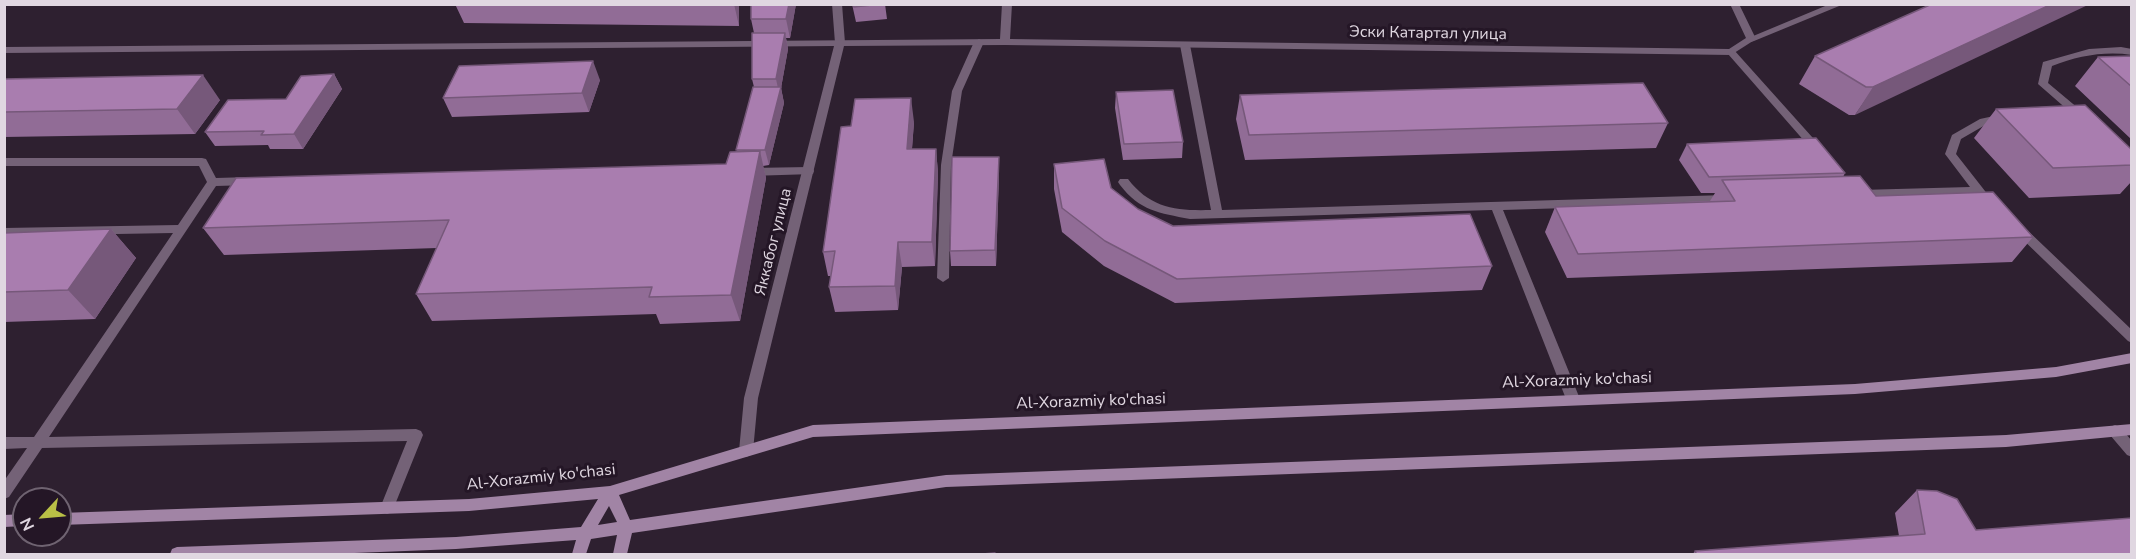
<!DOCTYPE html>
<html>
<head>
<meta charset="utf-8">
<style>
	body { margin:0 }
	#map { position:relative; width:2136px; height:559px; overflow:hidden; background:#2e2030; font-family:"Nunito Sans",sans-serif }
	canvas { display:block }
	.frame { position:absolute; inset:0; border:6px solid #e0d7e1; pointer-events:none }
	.north { position:absolute; left:12px; top:487px; width:60px; height:60px; box-sizing:border-box; background:#241626; border:2px solid #6f6371; border-radius:50%; rotate:244deg; font-size:16px; font-weight:700; line-height:24px; text-align:center; color:#e0d7e1 }
	.north::after { content:''; display:block; margin:auto; width:21px; height:27px; background:#b9c046; clip-path:polygon(50% 0,100% 100%,50% 72%,0 100%) }
</style>
</head>
<body>
<div id="map">
<canvas width="2136" height="559"></canvas>
<div class="frame"></div>
<div class="north">N</div>
</div>
<script>
const c = document.querySelector('canvas').getContext('2d');
c.lineJoin = 'round';
function fillPath(path, color) { c.fillStyle = color; c.fill(path, 'evenodd'); }
function strokePath(path, color, width, dash) { c.strokeStyle = color; c.lineWidth = width; c.lineCap = dash ? 'butt' : 'round'; c.setLineDash(dash || []); c.stroke(path); }
function label(font, color, halo, rows, align = 'center') {
  c.font = font + ' "Nunito Sans",sans-serif'; c.lineWidth = 6; c.setLineDash([]); c.textBaseline = 'middle'; c.strokeStyle = halo; c.fillStyle = color; for (const [text, x, y, turn = 0] of rows) {
    c.save(); c.translate(x, y); c.rotate((+turn || 0) * Math.PI / 180); c.textAlign = isNaN(turn) ? turn : align; if (halo) c.strokeText(text, 0, 0); c.fillText(text, 0, 0); c.restore();
  }
}
fillPath(new Path2D(`
	M832 4H842L845 43 840 46 835 43Z
	M1830 4H1844L1754 41 1751 42 1746 39Z
	M979 39 984 42 962 91 951 165 949 278 943 282 937 278 941 165 952 91 974 42Z
	M1185 42 1190 45 1222 210 1726 195 1732 199 1726 203 1503 210 1580 399 1578 403 1573 404 1568 403 1566 399 1492 210 1190 219C1159 213 1140 211 1120 185L1118 182 1120 179H1128C1150 208 1176 211 1211 210L1180 45Z
	M2121 47 2132 49V55C2104 51 2078 56 2052 66L2048 83 2085 114 2086 116 2085 118H2077L2038 84 2043 62 2089 49Z
	M1731 49 1734 50 1821 147 1822 149 1821 151H1813L1728 54 1726 52Z
	M2003 114 2007 115 2008 117 2007 119 1987 124 1961 139 1956 154 1985 191 1987 194 1985 197 1981 198 1976 195 1860 198 1854 194 1860 190 1970 187 1945 154 1952 135 1980 119Z
	M4 158H202L206 159 216 178 250 177 256 181 250 185 216 186 49 437 416 429 421 431 423 435 392 512 387 514 382 512 380 508 407 441 42 448 9 497 4 499V481L27 448 4 449V437H34L173 233 4 236V228L178 225 207 182 199 166H4Z
	M809 167 813 168 814 171 813 174 750 176 745 172 750 168Z
	M2020 226 2024 227 2132 330V343L2128 341 2016 233 2014 230 2016 227Z
	M2115 425 2120 427 2132 441V457L2127 455 2110 435 2108 431 2110 427Z`), '#746277');
fillPath(new Path2D(`
	M1002 4H1012L1010 39 1729 49 1746 38 1730 4H1739L1756 39 1731 55 1005 45 844 46 758 398 753 451 751 455 746 457 741 455 739 451 744 398 834 46 4 53V47L1000 39Z`), '#746277');
fillPath(new Path2D(`
	M2132 353V363L2056 377 1855 394 813 437 619 495 630 520 946 475 2006 435 2132 424V435L2006 447 946 487 632 533 627 554H613L617 535 591 539 586 554H572L576 540 456 549 329 554H170L172 549 177 547 456 537 581 527 598 499 469 511 60 525V513L469 499 610 486 813 425 1855 384 2056 367ZM609 506 617 522 598 525Z
	M24 514V526L4 527V515Z`), '#a184a5');
fillPath(new Path2D(`
	M455 4H739V26L464 23Z
	M796 4 790 38H786L788 49 781 88 784 103 769 165 763 166 766 178 740 321 660 324 656 314 432 321 416 294 437 248 224 255 203 228 726 164 737 151 754 87 752 79 754 33 751 19Z
	M852 4H885L887 19 856 22Z
	M1932 4 1855 115H1849L1799 84 1815 56Z
	M2132 56V140L2075 86 2098 57Z
	M334 74 342 89 303 149H270L268 145 215 146 205 132 286 99Z
	M4 79 220 100 195 134 4 137Z
	M600 80 589 112 452 117 443 98Z
	M1116 92 1183 142 1182 158 1123 160 1115 108Z
	M1240 95 1668 123 1656 148 1245 160 1236 119Z
	M1996 109 2132 150V181L2120 194 2029 198 1974 138Z
	M914 122 912 149H936L938 173 935 266 902 267 898 310 835 312 829 287 831 276H828L823 252Z
	M1687 144 1845 173 1843 177 1876 196 2033 237 2012 262 1567 278 1545 232 1555 207 1710 201 1715 193H1701L1679 160Z
	M1054 164 1111 188 1138 209 1173 226 1492 266 1482 290 1175 303 1104 266 1062 232 1054 189Z
	M999 173 996 266H951L950 251Z
	M111 229 136 258 95 319 4 322V233Z
	M1917 490 1976 530 2132 555H1692L1695 551 1899 536 1895 513Z`), '#916c96');
fillPath(new Path2D(`
	M734 4H739V26Z
	M789 4H796L790 38 786 19Z
	M2052 4H2090L1855 115 1873 87Z
	M785 33 788 49 781 88 784 103 769 165 765 150 779 93 776 79Z
	M593 61 600 80 589 112 582 93Z
	M334 74 342 89 303 149 294 134Z
	M203 75 220 100 195 134 177 109Z
	M911 98 914 122 910 173 907 149Z
	M936 149 938 173 935 266 932 242Z
	M760 151 766 178 740 321 731 295Z
	M999 157V173L996 266 995 250Z
	M111 229 136 258 95 319 68 290Z
	M898 242 902 267 898 310 895 286Z`), '#76587a');
const building = new Path2D(`
	M751 4H789L786 19H751Z
	M853 4H881L854 7Z
	M1932 4H2052L1873 87H1866L1815 56Z
	M752 33H785L776 79H752Z
	M2132 56V87L2098 57Z
	M593 61 582 93 443 98 459 66Z
	M334 74 294 134 261 135 264 131 205 132 228 100 286 99 301 76Z
	M203 75 177 109 4 112V79Z
	M1643 83 1668 123 1249 135 1240 95Z
	M753 87H781L765 150H736Z
	M1173 90 1183 142 1124 144 1116 92Z
	M911 98 907 149H936L932 242H898L895 286 829 287 835 251 823 252 841 127 851 126 855 99Z
	M2085 105 2132 150V165L2053 168 1996 109Z
	M1816 138 1845 173 1709 177 1687 144Z
	M760 151 731 295 649 297 652 287 416 294 449 220 203 228 236 178 726 164 730 152Z
	M952 157H999L995 250 950 251Z
	M1104 159 1111 188 1138 209 1173 226 1470 214 1492 266 1177 279 1105 241 1062 208 1054 164Z
	M1860 176 1876 196 1993 192 2033 237 1578 254 1555 207 1735 201 1722 180Z
	M111 229 68 290 4 292V233Z
	M1917 490 1937 491 1957 499 1976 530 2132 518V555H1697L1695 551 1925 534Z
	M995 553V555H969Z`);
fillPath(building, '#a97daf');
strokePath(building, '#76587a', 1.5);
label('16px', '#e0d7e1', '#241626', [
	["Эски Катартал улица",1428,34,1],
	["Яккабог улица",774,242,-76],
	["Al-Xorazmiy ko'chasi",1577,381,-2],
	["Al-Xorazmiy ko'chasi",1091,402,-2],
	["Al-Xorazmiy ko'chasi",541,478,-6]
]);
</script>
</body>
</html>
